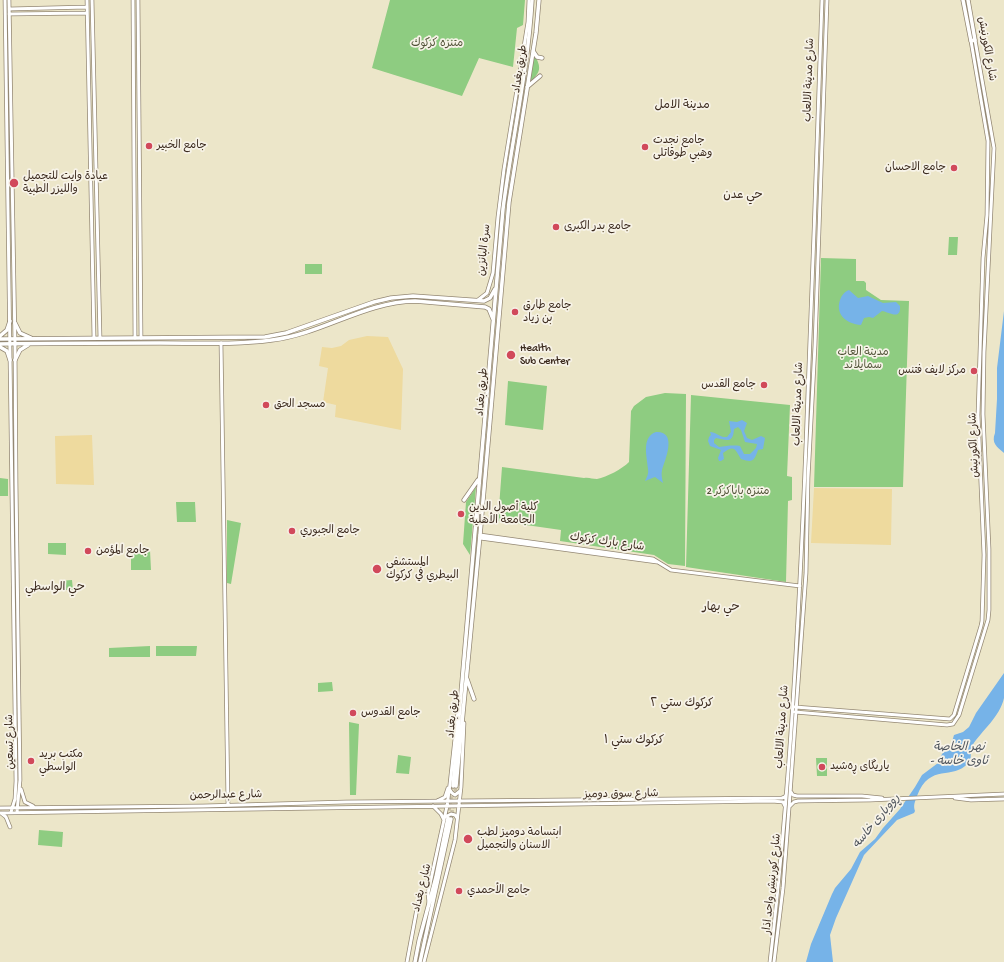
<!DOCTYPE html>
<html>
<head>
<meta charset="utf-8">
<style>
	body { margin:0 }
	canvas { display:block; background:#ece6c9 }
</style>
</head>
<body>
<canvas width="1004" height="962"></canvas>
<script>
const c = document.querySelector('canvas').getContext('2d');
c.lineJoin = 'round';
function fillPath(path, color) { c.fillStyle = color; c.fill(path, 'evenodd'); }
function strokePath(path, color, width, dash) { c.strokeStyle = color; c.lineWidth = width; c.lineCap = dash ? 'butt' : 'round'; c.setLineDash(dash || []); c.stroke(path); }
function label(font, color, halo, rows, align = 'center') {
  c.font = font + ' "Gochi Hand","Playpen Sans Arabic",sans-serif'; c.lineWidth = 3.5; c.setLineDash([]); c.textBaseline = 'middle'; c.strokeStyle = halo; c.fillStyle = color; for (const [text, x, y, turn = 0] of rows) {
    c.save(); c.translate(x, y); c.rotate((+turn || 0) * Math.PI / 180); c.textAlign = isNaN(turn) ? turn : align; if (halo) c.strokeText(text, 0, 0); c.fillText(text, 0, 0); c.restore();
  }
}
fillPath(new Path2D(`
	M390 0H525L523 25 517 28 513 67 479 58 462 96 372 68Z
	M534 54C542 68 541 72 529 83Z
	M949 237H958L957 255H948Z
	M821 258 856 259V281H864L866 283V290L881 300 909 301 903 487H814Z
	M305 264H322V274H305Z
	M508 381 547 386 543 430 505 425Z
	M665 393 686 394 685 566 668 564 654 555 560 541 561 530 498 521 502 467 584 478C589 477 592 479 597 479 607 477 622 469 629 462L631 411 634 406 646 397Z
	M691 395 790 405 787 476 792 477V500L788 501 786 582 686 567Z
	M0 478 8 479V496H0Z
	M476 487 470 555 463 544 466 502Z
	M176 502H195L196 522H177Z
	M227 520 241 523 231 584 227 583Z
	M48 543H66V555L48 554Z
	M150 550 151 570H131V551Z
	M72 580 73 590H59V581Z
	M150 646V657H109V648Z
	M156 646H197L196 656H156Z
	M332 682 333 691 318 692V683Z
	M349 722 359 724 356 795H350Z
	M398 755 411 757 409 774 396 773Z
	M816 758H827V776H817Z
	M39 830 63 832 62 847 38 845Z`), '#8ecc81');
fillPath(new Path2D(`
	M367 336 388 337 403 369 401 430 335 417 336 405 323 402 328 368 319 366 322 347 332 348 341 346 349 340Z
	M92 435 94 485 56 484 55 436Z
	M814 488 892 489 891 545 811 543Z`), '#eeda9e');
fillPath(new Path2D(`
	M849 290 858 298 868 296 883 303 896 302 900 306C901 321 889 312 882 311L873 318 869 317 864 318 861 325C847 324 835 315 840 300 842 295 844 292 849 290Z
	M1004 311V453C997 447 991 443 995 433L997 399V368Z
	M742 420 747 423 744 431 747 438 752 440 761 436 765 438 763 449 758 450C754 461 753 463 741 459 735 450 735 444 723 453L724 459 721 461H719L718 458 721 450 710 446 708 441 709 437 711 435 710 432C716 432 720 438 727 437L731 432 729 421 737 422ZM738 427 741 430 745 442 757 444 756 448 750 454H744L740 446C733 445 726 446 719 447L714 443V440L716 438C727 440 733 444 734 429Z
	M656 432C678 431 665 460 662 470 661 474 662 479 663 483L655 477 645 481C647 477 649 473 648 469 647 457 641 437 656 432Z
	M1004 673C1004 681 1004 690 1004 698 1000 717 982 730 972 746 969 752 973 758 968 763 953 781 930 762 917 796 915 802 913 805 915 811L914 813 897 820 864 855 836 918 830 935 833 962H806L811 944 832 894 835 888 851 869 860 852 875 839 883 828 900 809 915 787 922 775 938 763 942 754 951 745 954 735 963 732 969 727 976 713Z`), '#76b3e8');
strokePath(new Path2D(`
	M448 816 453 786
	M451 819 456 786`), '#c9c0a7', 3.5, [3.5, 2]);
const secondary = new Path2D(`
	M5 0 16 781 15 799 11 812
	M9 0 15 344 16 483 20 780 17 812
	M87 0 94 338
	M92 0 100 338
	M133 0 135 338
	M138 0 141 338
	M9 9 87 7
	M9 14 87 13
	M478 300 487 293 493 273 498 217 504 169 528 22 529 0
	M221 343 228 805
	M480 535 653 559 671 570 800 586
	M480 538 657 562
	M795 707 950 719 954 715 981 626 982 621 984 555 978 415 983 258 987 215 988 141 971 41
	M795 712 947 725 953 724 959 715 988 620 989 610V549L983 414 984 352 994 148 975 40
	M450 784 459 702
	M21 789 25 802 33 806
	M450 790 452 793 455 795 460 791
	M791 792 793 795 797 796H862L882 798
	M955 798 971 800 1004 799
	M437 801 445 797 448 788
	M433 806 441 814 444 820
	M790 806 794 802 798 801 870 800 1004 794
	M0 808 203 806 346 802 782 798 785 797 786 795
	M0 813 772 801 783 802 785 806
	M1 813 6 817 10 827
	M445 817 451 814 455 815 457 818
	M429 903 428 893 447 806 450 784
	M407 962 418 903
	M424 962 455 840 461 787 464 723
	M770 962C790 790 799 618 806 445 812 297 817 148 822 0
	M774 962 783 888 789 808 806 573 808 478 815 345 827 0`);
const primary = new Path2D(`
	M963 0 971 41 975 40 968 0
	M533 51 537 57 542 58
	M527 87 540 76
	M15 323 20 333 31 338
	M0 336 7 330 10 321
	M0 339 265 337 286 333 374 302 391 298 413 296 484 301 490 298 495 289
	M0 344C53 343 107 343 160 343 197 343 236 345 272 340 322 334 364 302 415 301L485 307 489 309 493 319
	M0 347 7 351 10 360
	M15 360 20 350 28 345
	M464 500 478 480
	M467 679 474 699
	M453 786 503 209C512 139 528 70 532 0
	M456 786 480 535 509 202 536 33 539 0
	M415 962 419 941 436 877 448 818
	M420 962 451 819`);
strokePath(secondary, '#948874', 4.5);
strokePath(primary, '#948874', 5);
strokePath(secondary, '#fff', 3);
strokePath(primary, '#fff', 3.5);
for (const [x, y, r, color] of [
	[149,146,4,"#d1495b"],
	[645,147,4,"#d1495b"],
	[954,168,4,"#d1495b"],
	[14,183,5,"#d1495b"],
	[556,227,4,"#d1495b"],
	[515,312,4,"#d1495b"],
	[511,355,5,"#d1495b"],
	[974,371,4,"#d1495b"],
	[764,385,4,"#d1495b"],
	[266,405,4,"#d1495b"],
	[461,514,4,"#d1495b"],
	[292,531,4,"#d1495b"],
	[88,551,4,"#d1495b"],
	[377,569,5,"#d1495b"],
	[353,713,4,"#d1495b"],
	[31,761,4,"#d1495b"],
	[822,767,4,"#d1495b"],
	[468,839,5,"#d1495b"],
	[459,891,4,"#d1495b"]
]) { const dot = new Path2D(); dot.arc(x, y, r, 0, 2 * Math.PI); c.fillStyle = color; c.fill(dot); strokePath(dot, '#f7f3e8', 1.5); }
label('11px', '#505237', '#f7f3e8', [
	["متنزه كركوك",437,44],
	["مدينة العاب",863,353],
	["سمايلاند",863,366],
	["متنزه باباكركر 2",738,492]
]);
label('11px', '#3b2a1e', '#f7f3e8', [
	["شارع الكورنيش",986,49,80],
	["طريق بغداد",521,69,-81],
	["شارع مدينة الالعاب",810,80,-88],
	["سرة البانزين",485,250,-84],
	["طريق بغداد",483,392,-85],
	["شارع مدينة الالعاب",799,404,-88],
	["شارع الكورنيش",975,445,-92],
	["شارع بارك كركوك",607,543,8],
	["طريق بغداد",454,714,-84],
	["شارع مدينة الالعاب",783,727,-86],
	["شارع تسعين",11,742,-91],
	["شارع سوق دوميز",621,795,-1],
	["شارع عبدالرحمن",226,796,-1],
	["شارع كورنيش واحد اذار",773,884,-84],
	["شارع بغداد",423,888,-76]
]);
label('11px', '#3b2a1e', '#f7f3e8', [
	["جامع نجدت",653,141],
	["وهبي طوقاتلى",653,154],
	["جامع الخبير",157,146],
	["جامع الاحسان",946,168,"right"],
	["عيادة وايت للتجميل",23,177],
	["والليزر الطبية",23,190],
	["جامع بدر الكبرى",564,227],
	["جامع طارق",523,306],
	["بن زياد",523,319],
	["Health",520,349],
	["Sub Center",520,362],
	["مركز لايف فتنس",966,371,"right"],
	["جامع القدس",756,385,"right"],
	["مسجد الحق",274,405],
	["كلية أصول الدين",469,508],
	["الجامعة الأهلية",469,521],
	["جامع الجبوري",300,531],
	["جامع المؤمن",96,551],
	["المستشفى",386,563],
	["البيطري في كركوك",386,576],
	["جامع القدوس",361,713],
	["مكتب بريد",39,755],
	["الواسطي",39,768],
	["یاریگای ڕەشید",830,767],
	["ابتسامة دوميز لطب",477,833],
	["الاسنان والتجميل",477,846],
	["جامع الأحمدي",467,891]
], 'left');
label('12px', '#3b2a1e', '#f7f3e8', [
	["مدينة الامل",682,106],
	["حي عدن",743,196],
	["حي الواسطي",55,588],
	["حي بهار",721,608],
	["كركوك ستي ٢",682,704],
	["كركوك ستي ١",634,741]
]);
label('italic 12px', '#4d535b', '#f7f3e8', [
	["نهر الخاصة",959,748],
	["- ئاوی خاسە",959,762],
	["ڕووباری خاسە",877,822,-50]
]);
</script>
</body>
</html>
